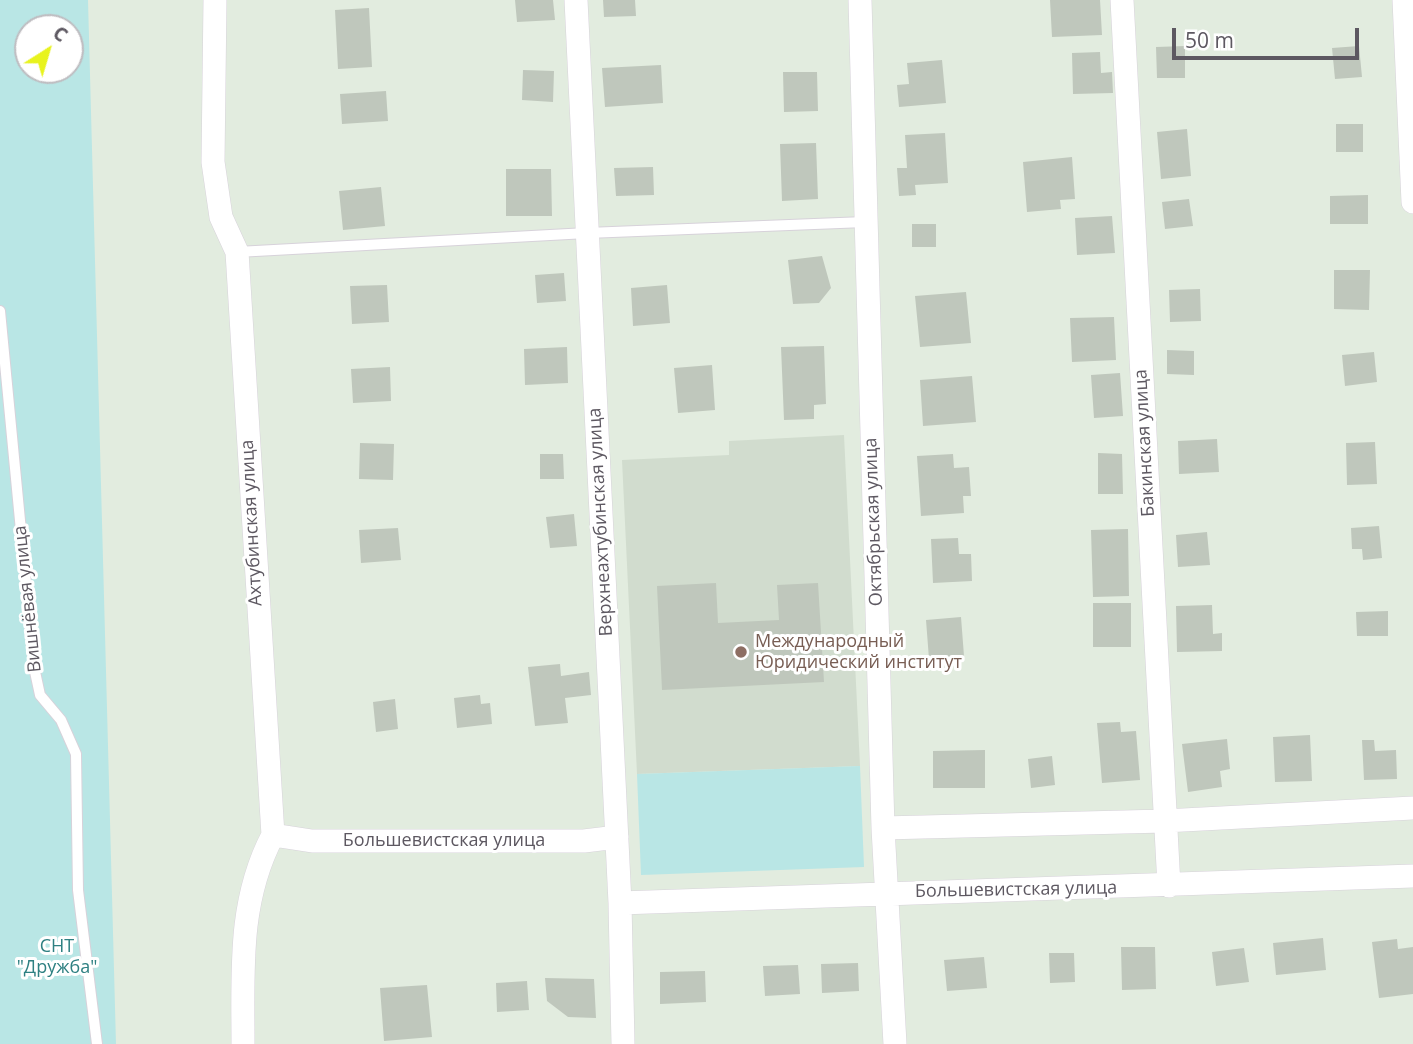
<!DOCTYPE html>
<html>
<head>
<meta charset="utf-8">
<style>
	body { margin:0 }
	#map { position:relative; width:1413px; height:1044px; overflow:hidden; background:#e2ecdf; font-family:"Open Sans",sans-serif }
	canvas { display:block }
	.north { position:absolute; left:14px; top:14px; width:70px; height:70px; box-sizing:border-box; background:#fff; border:2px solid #bebcc0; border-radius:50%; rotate:37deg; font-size:19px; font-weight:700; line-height:28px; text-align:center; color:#5d5861 }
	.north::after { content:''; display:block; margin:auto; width:24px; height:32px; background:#e8f31e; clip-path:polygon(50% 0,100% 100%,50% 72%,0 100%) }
	.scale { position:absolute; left:1172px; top:28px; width:187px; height:32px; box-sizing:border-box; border:4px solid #5d5861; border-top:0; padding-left:9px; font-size:21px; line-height:24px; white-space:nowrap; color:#5d5861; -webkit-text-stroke:5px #fff; paint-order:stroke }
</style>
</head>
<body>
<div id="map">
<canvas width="1413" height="1044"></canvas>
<div class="north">С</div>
<div class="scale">50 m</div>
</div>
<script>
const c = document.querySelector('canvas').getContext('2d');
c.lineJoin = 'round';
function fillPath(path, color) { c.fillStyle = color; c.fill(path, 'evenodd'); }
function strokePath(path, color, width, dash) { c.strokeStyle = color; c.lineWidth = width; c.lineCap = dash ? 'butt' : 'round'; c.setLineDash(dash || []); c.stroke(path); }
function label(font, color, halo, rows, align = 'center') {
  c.font = font + ' "Open Sans",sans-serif'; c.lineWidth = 6; c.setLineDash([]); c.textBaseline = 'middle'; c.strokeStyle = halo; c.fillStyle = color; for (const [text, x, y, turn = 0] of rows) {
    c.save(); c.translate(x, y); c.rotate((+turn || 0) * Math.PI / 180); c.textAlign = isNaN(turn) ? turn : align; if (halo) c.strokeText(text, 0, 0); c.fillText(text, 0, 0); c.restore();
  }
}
fillPath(new Path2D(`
	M844 435 860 766 637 774 622 460 729 455V441Z`), '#d1dcce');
fillPath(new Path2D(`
	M0 0H88L116 1044H0ZM28 28H70V70H28Z
	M860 766 864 867 641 875 637 774Z`), '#b9e6e5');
fillPath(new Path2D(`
	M515 0H553L555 20 517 22Z
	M603 0H635L636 16 604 17Z
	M1050 0H1100L1102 35 1052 37Z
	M369 8 372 67 338 69 335 10Z
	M1185 46V78H1157L1156 47Z
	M1359 46 1362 77 1335 79 1332 48Z
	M1100 52 1101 73 1112 72 1113 93 1073 94 1072 53Z
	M942 60 946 103 899 107 897 85 909 84 907 63Z
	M661 65 663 103 605 107 602 68Z
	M523 70 554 71 553 102 522 100Z
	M783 72H817L818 111 784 112Z
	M386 91 388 121 342 124 340 94Z
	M1336 124H1363V152H1336Z
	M1187 129 1191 176 1161 179 1157 132Z
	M945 133 948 183 915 185 916 195 899 196 897 168H907L905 135Z
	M816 143 818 199 782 201 780 144Z
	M1072 157 1075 199 1060 200 1061 209 1027 212 1023 162Z
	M653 167 654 195 616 196 614 168Z
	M506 169H551L552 216H506Z
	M381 187 385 226 343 230 339 191Z
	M1368 195V224H1330V196Z
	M1189 199 1193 226 1165 229 1162 202Z
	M1112 216 1115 253 1077 255 1075 218Z
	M912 224H936V247H912Z
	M822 256 831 288 819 303 793 304 788 260Z
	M1334 270H1370L1369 310 1334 309Z
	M564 273 566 301 537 303 535 275Z
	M387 285 389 322 352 324 350 286Z
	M667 285 670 323 633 326 631 288Z
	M1200 289 1201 321 1170 322 1169 290Z
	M966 292 971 343 920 347 915 296Z
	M1114 317 1116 360 1072 362 1070 318Z
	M824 346 826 404 814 405V419L784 420 781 347Z
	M567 347 568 383 525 385 524 349Z
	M1167 350 1194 351V375L1167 374Z
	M1374 352 1377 382 1345 386 1342 355Z
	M712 365 715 410 678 413 674 368Z
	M390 367 391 401 353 403 351 369Z
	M1120 373 1123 416 1094 418 1091 375Z
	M972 376 976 422 923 426 920 380Z
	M1217 439 1219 472 1179 474 1178 441Z
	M1375 442 1377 484 1347 485 1346 443Z
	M360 443 394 444 393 480 359 479Z
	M1098 453 1122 454 1123 494H1098Z
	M540 454H563L564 479H540Z
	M953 454 954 468 969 467 971 496H963L964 513 921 516 917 456Z
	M574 514 577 546 550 548 546 517Z
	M1379 526 1382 558 1363 560 1362 549H1352L1351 528Z
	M398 528 401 560 361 563 359 530Z
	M1128 529 1129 596 1093 597 1091 530Z
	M1207 532 1210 565 1178 567 1176 535Z
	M958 538 959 554H971L972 581 933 583 931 539Z
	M716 583 718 623 779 620 777 585 818 583 824 682 662 690 657 586Z
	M1093 603H1131V647H1093Z
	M1212 605 1213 634 1222 633V651L1177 652 1176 606Z
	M1388 611V636H1357L1356 612Z
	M961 617 964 656 929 659 926 620Z
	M560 664 561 676 589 672 591 695 565 698 568 723 535 726 528 667Z
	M480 695 481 704 490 703 492 724 457 728 454 698Z
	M395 699 398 729 376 732 373 702Z
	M1120 722 1121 732 1136 731 1140 780 1102 783 1097 723Z
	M1310 735 1312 781 1275 782 1273 737Z
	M1227 739 1230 769 1220 771 1222 787 1188 792 1182 744Z
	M1362 740H1374L1375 751 1396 750 1397 779 1364 780Z
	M985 750V788H933V751Z
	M1052 756 1055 785 1031 788 1028 759Z
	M1323 938 1326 970 1276 975 1273 943Z
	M1397 939 1398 949 1413 947V994L1379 998 1372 942Z
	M1121 947H1155L1156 989 1122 990Z
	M1244 948 1249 982 1216 986 1212 952Z
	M1049 953H1074L1075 982 1050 983Z
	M984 957 987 988 947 991 944 960Z
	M858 963 859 991 822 993 821 964Z
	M798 965 800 994 765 996 763 966Z
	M705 971 706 1002 660 1004V972Z
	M545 978 594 979 596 1018 568 1017 547 1001Z
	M527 981 529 1010 497 1012 496 983Z
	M427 985 432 1037 384 1041 380 988Z`), '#bfc7bc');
const lane = new Path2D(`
	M237 252 587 233 865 222
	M0 311 34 667 40 695 61 720 76 754 78 890 97 1044`);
const street = new Path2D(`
	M215 0 213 162 221 217 237 252 273 835C238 901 243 971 243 1044
	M576 0 620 903 623 1044
	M860 0 883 828 895 1044
	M1122 0 1169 886
	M1404 0 1413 202
	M883 828 1164 821 1413 808
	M273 835 312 841H584L617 837
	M620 903 1413 876`);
strokePath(lane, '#d7d2da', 12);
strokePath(street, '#d7d2da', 24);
strokePath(lane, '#fff', 10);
strokePath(street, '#fff', 23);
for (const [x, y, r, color] of [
	[741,652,7,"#8d6e63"]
]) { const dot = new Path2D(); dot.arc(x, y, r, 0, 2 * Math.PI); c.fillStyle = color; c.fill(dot); strokePath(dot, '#fff', 2.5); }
label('18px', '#5d5861', '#fff', [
	["Бакинская улица",1145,443,-93],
	["Верхнеахтубинская улица",601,522,-93],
	["Октябрьская улица",874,522,-92],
	["Ахтубинская улица",252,523,-93],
	["Вишнёвая улица",28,599,-96],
	["Большевистская улица",444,841],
	["Большевистская улица",1016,890,-1]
]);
label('18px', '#785e54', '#fff', [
	["Международный",755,642],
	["Юридический институт",755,663]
], 'left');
label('18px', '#2e8082', '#fff', [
	["СНТ",57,947],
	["\"Дружба\"",57,968]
]);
</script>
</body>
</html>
